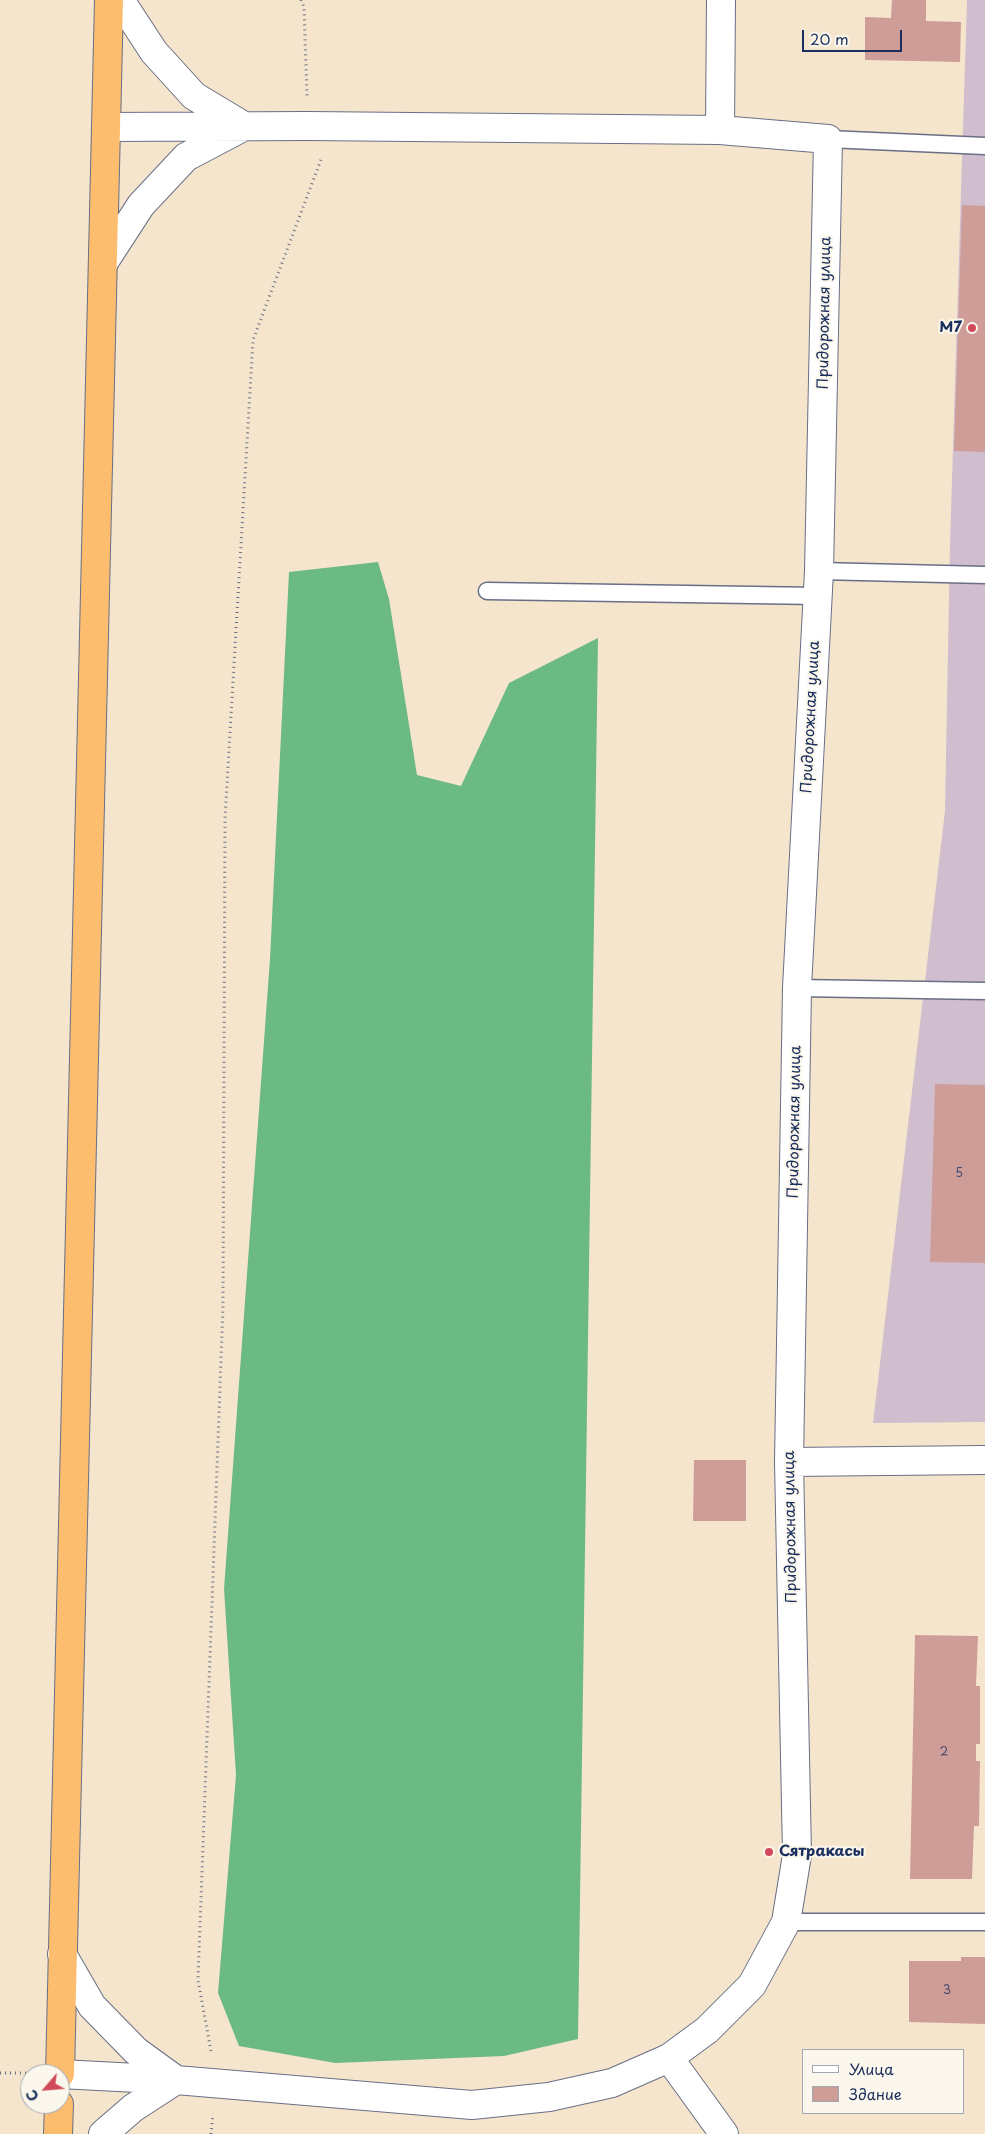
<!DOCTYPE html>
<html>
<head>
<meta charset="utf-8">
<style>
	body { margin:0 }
	#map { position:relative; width:985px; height:2134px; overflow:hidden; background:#f6e5cd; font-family:"Playpen Sans",sans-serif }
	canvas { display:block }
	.legend { position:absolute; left:802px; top:2049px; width:162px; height:65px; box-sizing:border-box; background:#fbf7ec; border:1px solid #a1a7b3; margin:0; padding:6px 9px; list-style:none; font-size:15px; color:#1b2f5e }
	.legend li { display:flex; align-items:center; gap:10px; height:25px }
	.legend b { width:25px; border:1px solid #a1a7b3 }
	.north { position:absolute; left:20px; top:2064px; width:50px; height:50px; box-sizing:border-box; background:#fbf7ec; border:1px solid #a1a7b3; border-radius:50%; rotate:243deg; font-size:14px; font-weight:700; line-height:20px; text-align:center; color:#1b2f5e }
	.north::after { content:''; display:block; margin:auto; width:18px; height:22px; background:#d1495b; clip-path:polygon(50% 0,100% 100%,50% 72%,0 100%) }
	.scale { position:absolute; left:802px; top:30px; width:100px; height:22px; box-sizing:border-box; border:2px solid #1b2f5e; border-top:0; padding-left:6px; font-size:15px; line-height:18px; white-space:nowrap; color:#1b2f5e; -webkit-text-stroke:4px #fbf7ec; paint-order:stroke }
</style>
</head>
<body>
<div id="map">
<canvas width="985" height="2134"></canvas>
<ul class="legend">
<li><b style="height:6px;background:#fff"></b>Улица</li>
<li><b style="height:14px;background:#cf9d98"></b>Здание</li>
</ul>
<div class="north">С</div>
<div class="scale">20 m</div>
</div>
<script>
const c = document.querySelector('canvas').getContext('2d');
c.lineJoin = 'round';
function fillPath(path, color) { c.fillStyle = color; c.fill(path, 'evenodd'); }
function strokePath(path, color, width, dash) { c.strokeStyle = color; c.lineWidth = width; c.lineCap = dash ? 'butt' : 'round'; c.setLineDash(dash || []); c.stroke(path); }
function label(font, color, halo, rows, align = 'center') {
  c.font = font + ' "Playpen Sans",sans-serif'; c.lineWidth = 4; c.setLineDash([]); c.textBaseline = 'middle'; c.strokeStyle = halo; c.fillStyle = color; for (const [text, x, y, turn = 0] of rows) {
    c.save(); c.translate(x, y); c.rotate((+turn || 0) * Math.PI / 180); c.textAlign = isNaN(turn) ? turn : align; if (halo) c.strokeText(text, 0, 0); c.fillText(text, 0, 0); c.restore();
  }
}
fillPath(new Path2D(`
	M967 0H985V1422L873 1423 945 811 950 543Z`), '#d0bdcd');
fillPath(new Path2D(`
	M378 562 389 599 417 775 461 786 509 683 598 638 578 2039 504 2056 335 2063 239 2046 218 1993 236 1775 224 1589 270 959 289 572Z`), '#6bb984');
fillPath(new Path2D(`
	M892 0H926V21L961 22 960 62 865 60V17L891 18Z
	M962 205 985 206V452L954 451Z
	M935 1084 985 1085V1263L930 1262Z
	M694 1460H746V1521H693Z
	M915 1635 978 1636 976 1686H980V1744H976V1761H980L979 1826H974L972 1879H910Z
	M961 1957H985V2024L909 2022V1961H961Z`), '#cf9d98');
const service = new Path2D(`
	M828 139 985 146
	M819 571 985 575
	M487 591 818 596
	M797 988 985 991
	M786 1922H985`);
const minor = new Path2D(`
	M120 0 154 52 194 96 244 126
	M720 130 721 0
	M104 262 141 205 186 157 241 128
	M789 1462 985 1460
	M62 1954 92 2006 136 2051 176 2080
	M669 2058 724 2134
	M60 2074 176 2080 472 2105 549 2097 612 2083 669 2058 707 2030 752 1985 786 1922 797 1855 789 1462 797 988 819 571 828 139 720 130 308 126 106 127
	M103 2134 133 2108 176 2080`);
const trunk = new Path2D(`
	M60 2074 109 0
	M58 2134 59 2104`);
strokePath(service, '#686f85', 19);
strokePath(minor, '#686f85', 30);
strokePath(trunk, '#686f85', 30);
strokePath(new Path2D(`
	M301 0 304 7 307 96
	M211 2051 198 1980 223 1306 225 818 253 340 322 157
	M0 2073H29
	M211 2134 213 2114`), '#686f85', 3, [1, 4]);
strokePath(service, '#fff', 16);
strokePath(minor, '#fff', 28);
strokePath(trunk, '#fcbd6f', 28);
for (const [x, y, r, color] of [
	[972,328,5,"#d1495b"],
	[769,1852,5,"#d1495b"]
]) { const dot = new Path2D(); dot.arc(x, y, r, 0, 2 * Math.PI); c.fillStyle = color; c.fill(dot); strokePath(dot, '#fbf7ec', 2); }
label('12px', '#484a6c', null, [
	["5",959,1174],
	["2",944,1753],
	["3",947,1991]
]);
label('15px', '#1b2f5e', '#fbf7ec', [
	["Придорожная улица",825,313,-89],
	["Придорожная улица",811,717,-87],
	["Придорожная улица",795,1122,-89],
	["Придорожная улица",791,1527,-91]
]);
label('bold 15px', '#1b2f5e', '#fbf7ec', [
	["М7",962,328],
	["Сятракасы",779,1852,"left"]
], 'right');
</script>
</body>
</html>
